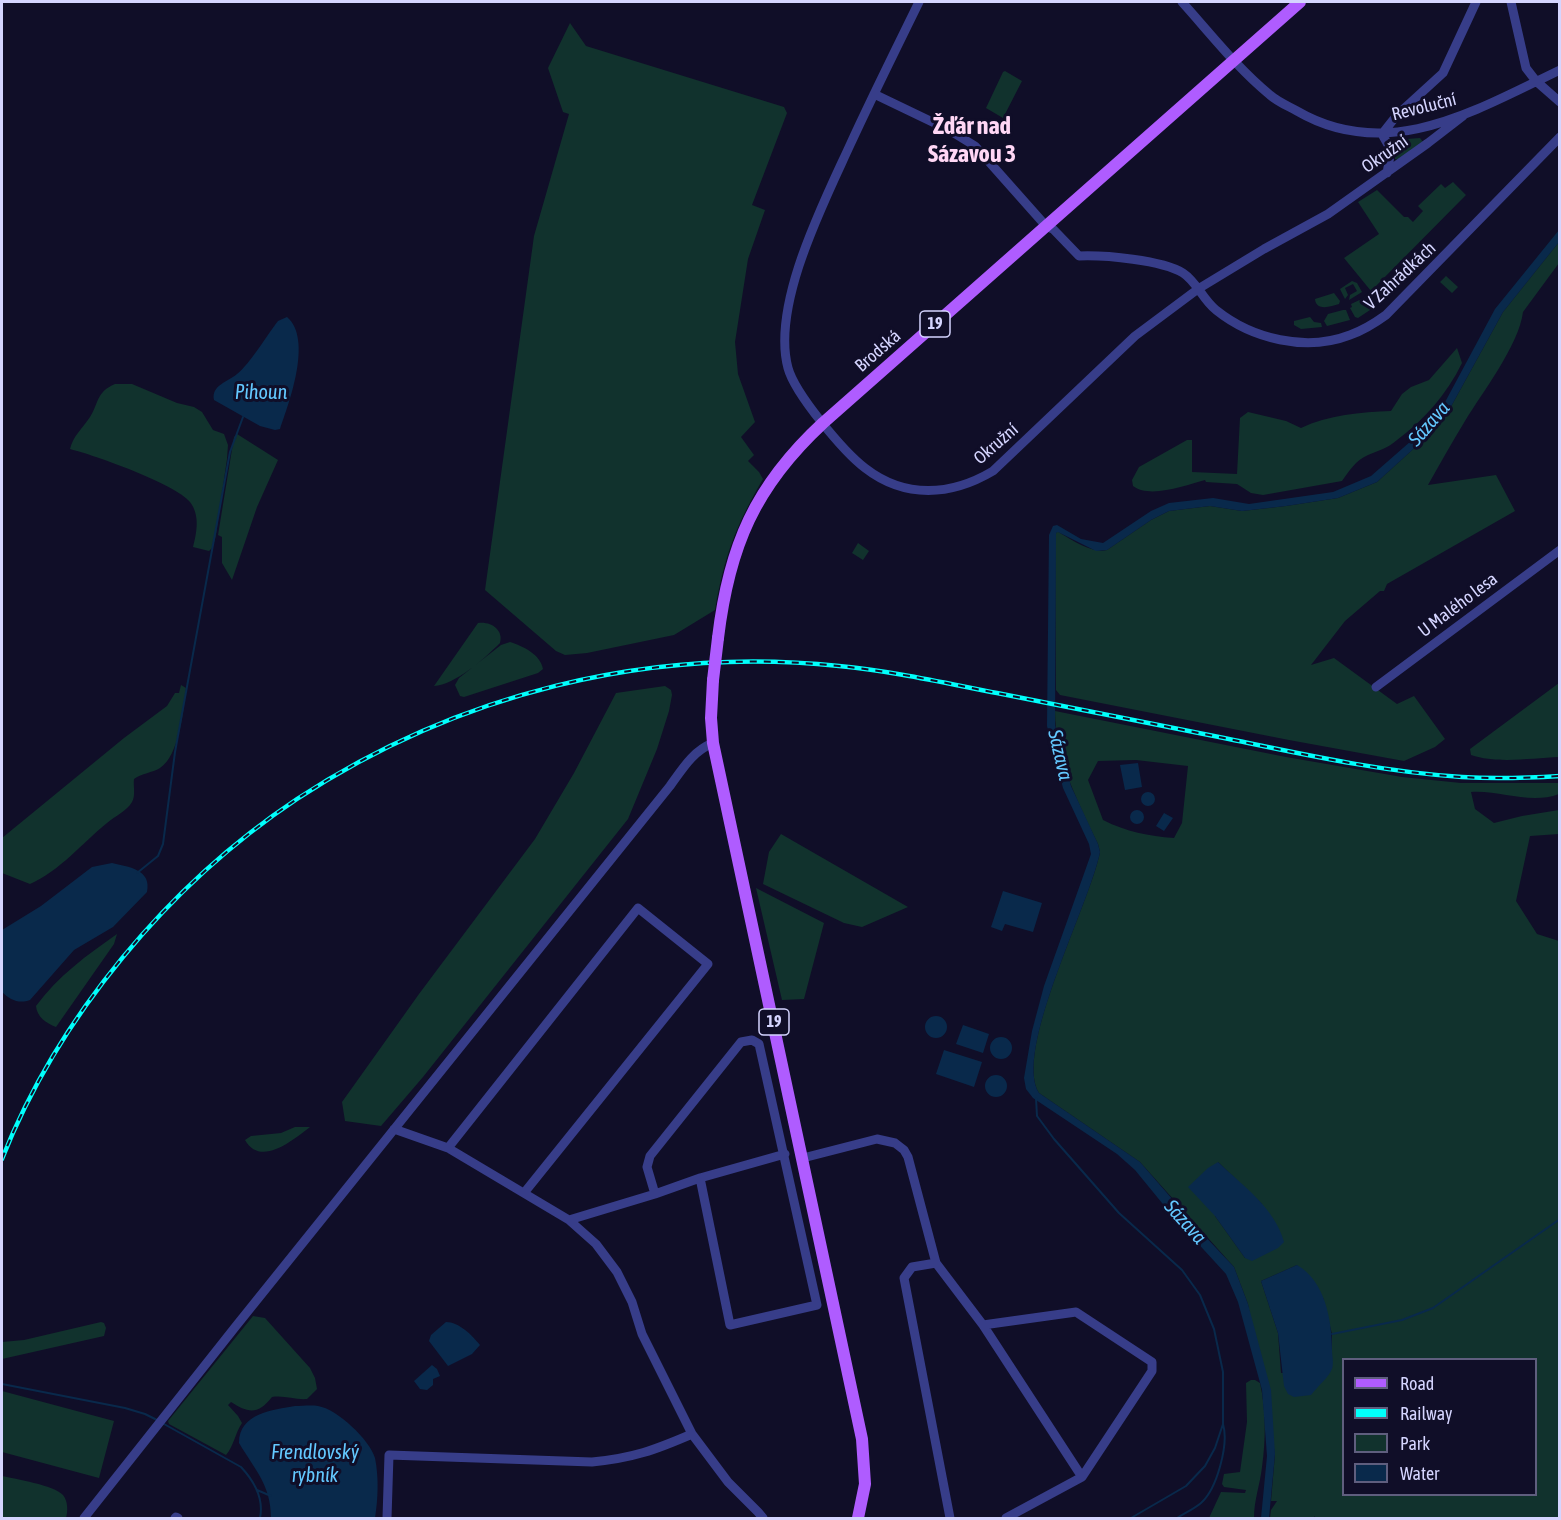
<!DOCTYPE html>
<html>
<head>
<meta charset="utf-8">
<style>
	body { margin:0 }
	#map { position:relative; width:1561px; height:1520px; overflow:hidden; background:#100e28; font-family:"Asap Condensed",sans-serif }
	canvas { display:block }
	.frame { position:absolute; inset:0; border:3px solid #d5d5ff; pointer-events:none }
	.legend { position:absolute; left:1342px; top:1358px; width:195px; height:138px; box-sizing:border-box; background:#100e28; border:2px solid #5f5e7e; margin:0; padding:8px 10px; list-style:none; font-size:18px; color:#d5d5ff }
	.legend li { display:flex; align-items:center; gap:12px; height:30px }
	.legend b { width:30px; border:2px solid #5f5e7e }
</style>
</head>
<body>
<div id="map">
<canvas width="1561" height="1520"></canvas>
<div class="frame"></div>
<ul class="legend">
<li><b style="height:8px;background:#af5cff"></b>Road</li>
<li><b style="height:8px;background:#01fffc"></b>Railway</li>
<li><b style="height:16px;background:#11322d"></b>Park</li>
<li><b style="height:16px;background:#09294b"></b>Water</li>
</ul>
</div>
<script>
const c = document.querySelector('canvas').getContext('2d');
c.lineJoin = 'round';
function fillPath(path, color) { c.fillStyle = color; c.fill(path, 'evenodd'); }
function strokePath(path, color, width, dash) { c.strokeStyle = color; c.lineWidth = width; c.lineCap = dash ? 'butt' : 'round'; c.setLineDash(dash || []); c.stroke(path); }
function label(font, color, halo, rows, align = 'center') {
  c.font = font + ' "Asap Condensed",sans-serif'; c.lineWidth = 6; c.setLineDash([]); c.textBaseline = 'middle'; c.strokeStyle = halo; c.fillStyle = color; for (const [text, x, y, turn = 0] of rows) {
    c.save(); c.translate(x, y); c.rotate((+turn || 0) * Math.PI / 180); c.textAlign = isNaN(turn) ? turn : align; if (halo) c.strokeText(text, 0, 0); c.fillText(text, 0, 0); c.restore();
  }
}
fillPath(new Path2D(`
	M570 23 586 46 784 107 787 113 752 205 765 210 748 259 735 342 738 374 755 422 741 437 754 455 748 461 759 472 763 479C736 525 724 557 715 610L674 635 587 653 565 655 556 651 485 590 534 236 569 114 563 112 548 68Z
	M1005 71 1022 81 1003 118 986 108 1003 72Z
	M1420 138 1423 142 1399 160 1395 159 1393 140Z
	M1453 182 1466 195 1371 291 1344 258 1379 234 1358 202 1377 190 1404 217H1408L1413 222 1423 211 1418 206 1441 184 1445 188Z
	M1559 242V263L1523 312C1519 345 1482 393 1465 421 1452 442 1440 464 1428 485L1496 475 1515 511 1387 584 1384 591H1380L1345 621 1311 665 1334 658 1397 704 1414 696 1445 739 1435 747 1404 761 1289 740 1060 695 1056 690 1055 536 1057 531C1070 539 1092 554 1107 550L1151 520 1169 511 1210 506 1242 511 1286 506 1338 498 1377 482 1421 442 1448 412 1503 312Z
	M1446 276 1458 287 1452 293 1440 282Z
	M1352 281 1357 283 1362 292 1349 300 1350 295 1357 291 1353 284 1345 288 1348 295 1345 299 1340 289Z
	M1334 293 1340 301 1339 304C1330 307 1316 311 1315 299Z
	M1366 297C1371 297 1375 304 1373 308L1358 318 1355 317 1350 308 1352 307 1351 304Z
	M1343 310H1346L1350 320 1327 326 1324 321 1328 314Z
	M1310 317 1314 322 1321 323 1322 327 1301 329 1294 325V321Z
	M1457 348 1462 363C1447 394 1424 420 1397 440 1388 448 1378 451 1368 455 1356 460 1349 471 1342 481L1263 495 1251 493 1237 484 1206 482 1205 480C1186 485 1150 499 1133 486L1132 480 1139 467 1187 440H1192V472L1237 474 1240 418 1248 412 1286 421 1301 428C1328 415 1361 412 1391 411L1402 394 1411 387 1429 380Z
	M115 384H132L177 403 194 407 202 412 213 430 224 434 228 445 227 459 216 535 213 547 209 551 193 547C197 532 200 515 190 502 176 484 94 455 70 449 73 436 82 429 90 417 99 403 96 392 115 384Z
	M237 434 278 460 257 507 232 580 222 563V537L218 535 234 437Z
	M858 543 869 551 863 560 852 553Z
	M478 623C491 621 504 630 500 643 485 658 455 685 434 686Z
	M510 642C523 646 541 655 543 669L538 673 464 697 460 696 455 685 459 678 501 645Z
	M1559 683V757C1532 758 1497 764 1471 755L1470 749Z
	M181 685 186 688C184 709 179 756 160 768 152 773 142 773 134 779 133 786 136 795 132 802 127 811 115 816 107 823 81 844 61 870 30 884L2 873V838L124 738 167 706 175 693H179Z
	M665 686 671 690 672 695 669 711 657 749 628 819 423 1077 381 1126 345 1121 342 1102 419 994 535 839 574 773 616 693Z
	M1055 711 1286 757 1402 777 1461 783H1559V794C1530 805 1501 790 1471 792L1475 809 1494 823 1522 816 1559 810V834L1530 836 1516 901 1537 934 1559 941V1518H1316L1314 1516V1518H1270L1271 1510 1277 1501H1271L1275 1454 1248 1304 1234 1267 1140 1162 1039 1093C1013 1050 1090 904 1100 852L1098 844C1078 802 1055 758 1055 711ZM1136 760 1188 766 1182 823 1174 838C1148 836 1127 832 1103 820L1088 780 1098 761ZM1218 1162 1262 1204 1245 1258 1215 1216ZM1297 1265 1323 1298 1332 1334V1368L1281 1373 1278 1333 1261 1281ZM1344 1360H1536V1494H1344Z
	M781 834 908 907 862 927 844 923 763 884 769 852Z
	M756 888 824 923 804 999 782 1000Z
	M117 934 114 944 56 1027C46 1023 37 1017 36 1006 58 976 87 955 117 934Z
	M295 1127H310C294 1139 261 1168 245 1140L251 1136 281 1133Z
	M253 1316 265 1318 310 1368 315 1378 317 1389 307 1399C295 1400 284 1395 272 1397 258 1415 248 1413 231 1402L228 1405 238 1416 242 1423C235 1433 234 1446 226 1455L169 1424 168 1421Z
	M101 1322 104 1323 106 1328 104 1336 2 1359V1342L24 1340Z
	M1251 1380H1255L1260 1383C1266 1410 1266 1439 1262 1467 1260 1485 1254 1500 1254 1518H1209L1221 1492 1245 1493 1246 1490 1224 1487 1222 1484 1224 1474 1240 1472 1247 1422 1246 1383Z
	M2 1391 114 1421 99 1478 2 1452Z
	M2 1476C15 1479 54 1485 63 1495 68 1501 68 1511 66 1518H2Z`), '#11322d');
fillPath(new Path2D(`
	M1559 230V242L1503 312 1448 412 1421 442 1377 482 1338 498 1286 506 1242 511 1210 506 1169 511 1151 520 1107 550 1096 551 1058 532 1056 533 1055 725 1071 786 1098 844 1100 852C1090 904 1013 1051 1039 1093L1140 1162 1200 1231 1234 1267 1248 1304 1271 1390 1275 1454 1269 1518H1261L1267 1456 1262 1390 1238 1302 1226 1274 1171 1214 1135 1170 1117 1154 1033 1098 1026 1089 1024 1078 1032 1031 1044 986 1091 854 1089 844 1063 788 1047 726 1049 535 1053 526 1057 525 1081 539 1103 543 1151 511 1169 503 1213 498 1249 504 1333 492 1371 476 1411 441 1444 404 1495 309Z
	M287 317C313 339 289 403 280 429L275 430 260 426 214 400C211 385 228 382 237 374 250 364 267 335 278 321Z
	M1138 763 1142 787 1125 790 1120 765Z
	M1141 799a7 7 0 1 1 14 0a7 7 0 1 1-14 0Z
	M1130 817a7 7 0 1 1 14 0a7 7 0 1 1-14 0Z
	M1164 813 1173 818 1164 831 1156 826Z
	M112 863C128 867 152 869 147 892L113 927 74 950 30 1000C19 1004 10 1000 2 992V930L41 906 92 867Z
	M1003 891 1042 903 1033 932 1005 924 1002 931 991 927Z
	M925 1027a11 11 0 1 1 22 0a11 11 0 1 1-22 0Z
	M963 1025 989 1034 983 1053 956 1044Z
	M990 1048a11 11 0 1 1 22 0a11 11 0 1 1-22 0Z
	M944 1050 982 1062 974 1087 936 1074Z
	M985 1086a11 11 0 1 1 22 0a11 11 0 1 1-22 0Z
	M1218 1162C1242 1185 1275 1208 1284 1242L1278 1248 1252 1261 1245 1258 1215 1216 1188 1187 1208 1168Z
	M1297 1265C1325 1281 1332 1320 1332 1350 1332 1355 1334 1364 1332 1369 1329 1377 1317 1387 1311 1395L1294 1397 1288 1394 1284 1386 1278 1333 1261 1281Z
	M446 1322C459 1322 472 1335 480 1345L472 1354 448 1366 429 1341 431 1335Z
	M432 1365 437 1369 440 1376 433 1379V1385L427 1390 420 1389 414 1381Z
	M295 1406C302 1406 311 1405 318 1406 337 1409 370 1440 375 1458 379 1478 378 1499 375 1518H271C271 1485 255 1470 239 1443 239 1413 273 1410 295 1406Z`), '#09294b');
strokePath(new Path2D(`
	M137 873 158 856 163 844 175 752 230 452 243 417
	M1036 1098 1037 1116 1054 1139 1119 1213 1182 1270 1200 1295 1214 1329 1223 1372V1424L1215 1448 1205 1466 1186 1486 1131 1518
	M1332 1334 1402 1320 1433 1308 1560 1219
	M2 1384 125 1408 145 1414 159 1421
	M164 1424 241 1467C254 1481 264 1499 260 1518
	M257 1490 271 1496
	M1177 1518C1185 1513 1194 1509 1201 1503 1217 1489 1229 1444 1223 1424`), '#09294b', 2);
strokePath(new Path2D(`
	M919 2C896 49 872 97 850 145 824 202 771 305 788 368 795 394 844 452 865 468 905 499 951 496 993 471L1135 336 1198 289 1264 249 1328 214 1428 143 1463 116
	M1182 2C1210 33 1237 68 1270 95 1278 102 1288 106 1297 111 1388 164 1476 110 1560 70
	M1511 2 1526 68 1536 81 1560 102
	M874 94 949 130 975 146 1046 226 1053 229 1079 256C1105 255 1162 260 1183 273 1197 282 1203 300 1216 310 1252 339 1306 352 1350 335 1364 330 1375 323 1386 315L1560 137
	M1382 134 1397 115 1443 73 1476 2
	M1382 134 1391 150 1387 173
	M1376 687 1560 550
	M394 1129 448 1148 569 1220 596 1244 617 1272 632 1302 642 1334 692 1434 728 1482 758 1512 763 1518
	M448 1148 638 908 708 964 524 1193
	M803 1158 877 1139 895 1143 904 1150 908 1157 936 1263 983 1325 1082 1477
	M655 1194 647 1167 650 1156 741 1042 752 1040 759 1044 817 1305 730 1325 700 1178
	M569 1220 655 1194 700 1178 785 1154
	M936 1263 912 1267 904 1278 950 1518
	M983 1325 1076 1312 1152 1362V1371L1082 1477 1006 1518
	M84 1518 236 1326 670 786C683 768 693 751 713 743
	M175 1518 176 1517 178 1518
	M387 1518 389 1455 592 1462C633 1458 655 1450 692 1434`), '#373d89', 9);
strokePath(new Path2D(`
	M718 638C729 546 755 486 823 423L1300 2
	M713 680 711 718 713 743 862 1439 865 1484 858 1518`), '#af5cff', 12);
const rail = new Path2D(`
	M2 1159C58 1017 169 884 297 799 457 694 648 646 839 666 892 671 945 683 997 693 1073 708 1149 723 1224 738 1302 754 1382 772 1462 777 1494 779 1527 778 1560 776`);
strokePath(rail, '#01fffc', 4.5);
strokePath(rail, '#100e28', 2, [7]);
strokePath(new Path2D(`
	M713 680 718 638`), '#af5cff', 12);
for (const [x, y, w] of [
	[935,324,30],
	[774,1022,30]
]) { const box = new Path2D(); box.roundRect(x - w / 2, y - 13, w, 26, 4.5); c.fillStyle = '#100e28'; c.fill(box); strokePath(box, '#d5d5ff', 1.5); }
label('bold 16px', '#d5d5ff', null, [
	["19",935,324],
	["19",774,1022]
]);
label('18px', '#d5d5ff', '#100e28', [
	["Revoluční",1424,107,-14],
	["Okružní",1385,154,-35],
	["V Zahrádkách",1400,276,-43],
	["Brodská",878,351,-41],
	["Okružní",996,444,-41],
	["U Malého lesa",1458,605,-37]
]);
label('italic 20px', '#63c8ff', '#100e28', [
	["Pihoun",261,393],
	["Sázava",1429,424,-49],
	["Sázava",1060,755,77],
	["Sázava",1185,1222,48],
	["Frendlovský",315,1453],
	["rybník",315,1476]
]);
label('bold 24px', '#ffd7f5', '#100e28', [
	["Žďár nad",972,126],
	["Sázavou 3",972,154]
]);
</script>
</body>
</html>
